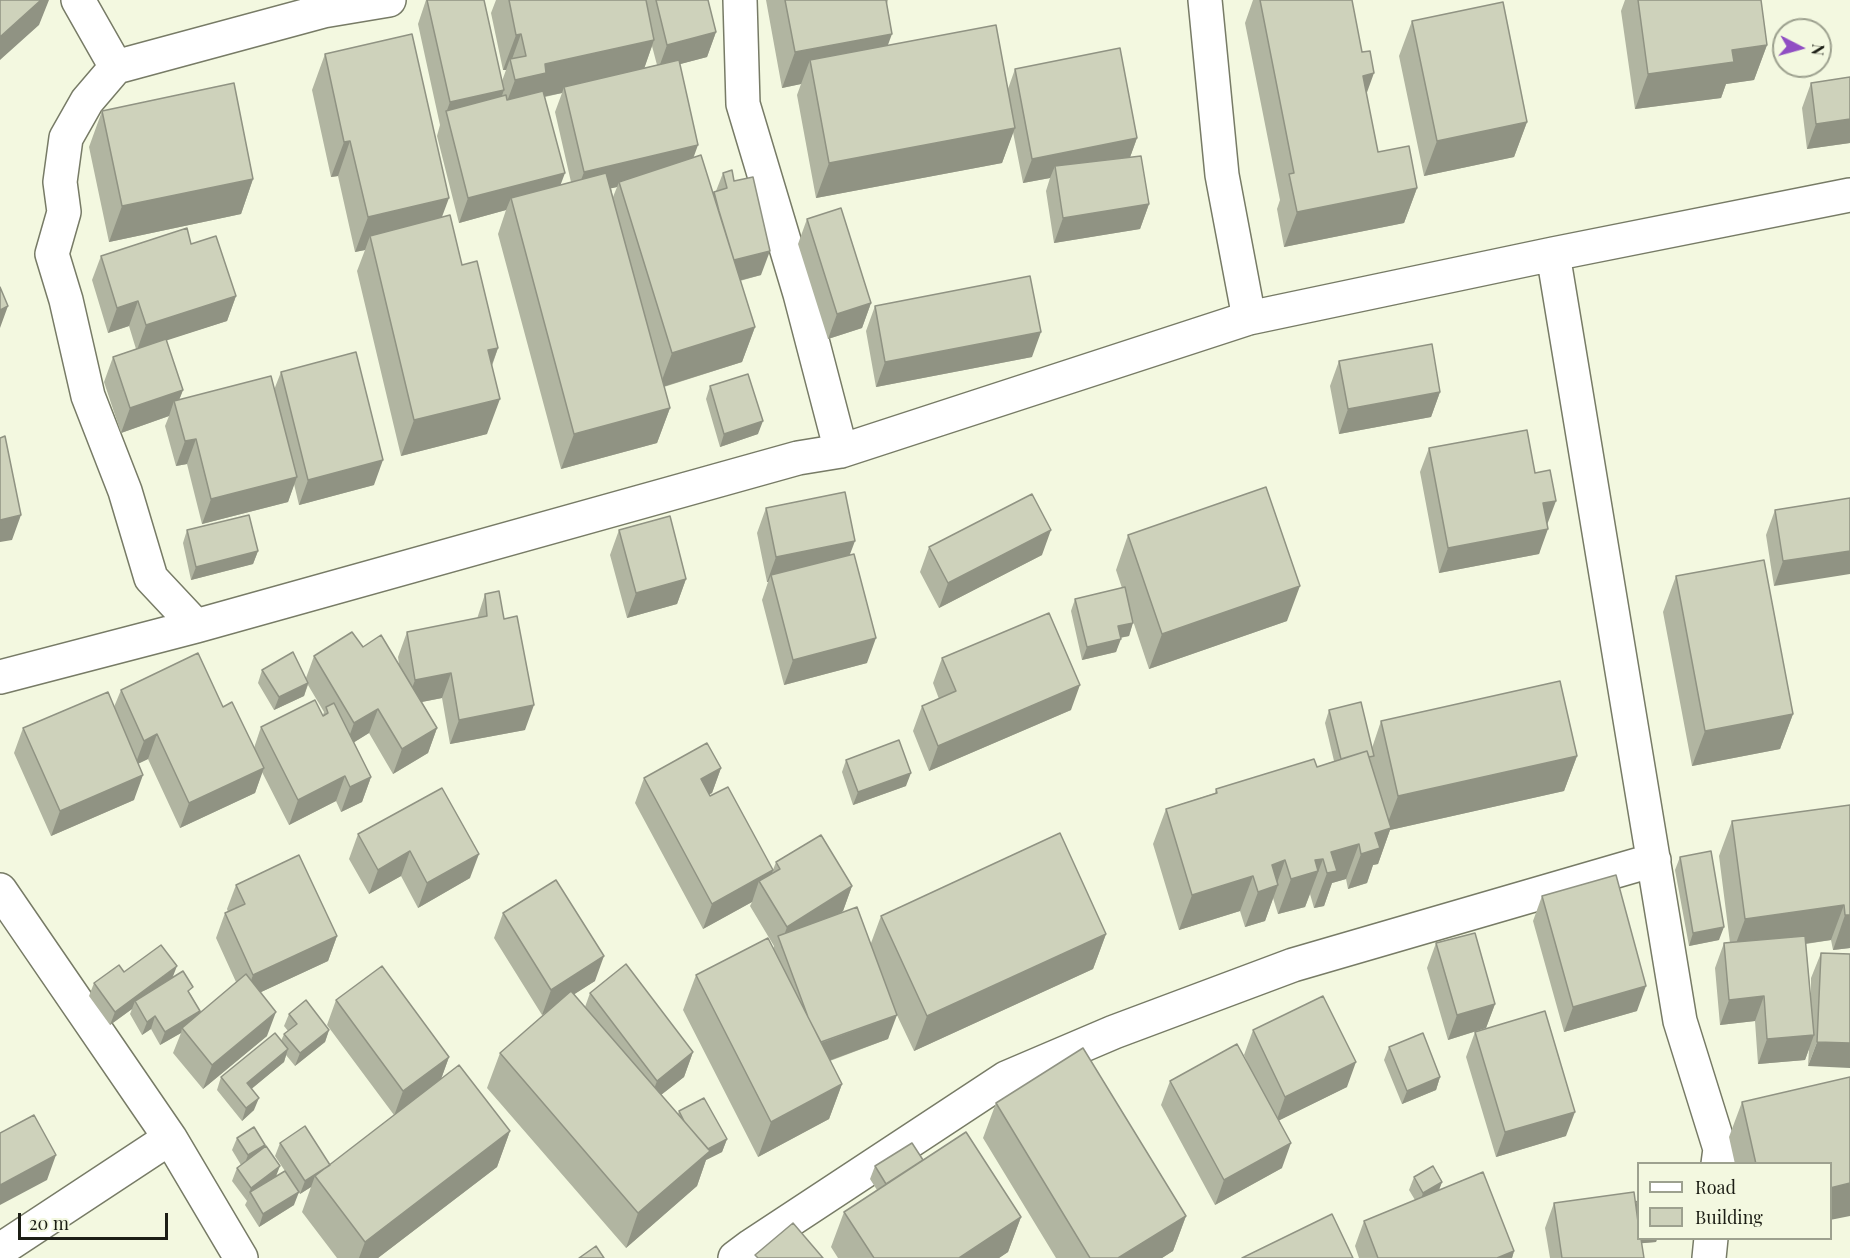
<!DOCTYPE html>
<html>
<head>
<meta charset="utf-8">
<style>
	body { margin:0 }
	#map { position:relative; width:1850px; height:1258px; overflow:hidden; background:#f3f8e0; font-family:"Playfair Display",serif }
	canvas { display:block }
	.legend { position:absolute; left:1637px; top:1162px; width:195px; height:78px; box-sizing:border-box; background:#f3f8e0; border:2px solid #9da18f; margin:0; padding:8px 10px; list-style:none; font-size:18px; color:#1c1e15 }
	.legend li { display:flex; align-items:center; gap:12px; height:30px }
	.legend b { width:30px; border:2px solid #9da18f }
	.north { position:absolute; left:1772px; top:18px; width:60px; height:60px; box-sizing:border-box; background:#f3f8e0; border:2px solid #9da18f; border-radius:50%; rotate:96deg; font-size:16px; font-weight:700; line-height:24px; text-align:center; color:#1c1e15 }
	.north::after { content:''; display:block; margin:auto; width:21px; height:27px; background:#904ec3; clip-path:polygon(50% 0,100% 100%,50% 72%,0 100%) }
	.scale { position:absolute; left:18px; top:1213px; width:150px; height:27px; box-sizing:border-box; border:3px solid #1c1e15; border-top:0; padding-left:8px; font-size:18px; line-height:21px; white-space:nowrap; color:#1c1e15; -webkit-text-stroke:4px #f3f8e0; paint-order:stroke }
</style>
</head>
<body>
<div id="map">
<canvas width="1850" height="1258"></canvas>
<ul class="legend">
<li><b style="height:8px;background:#fff"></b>Road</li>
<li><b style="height:16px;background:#ced2bb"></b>Building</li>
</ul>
<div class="north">N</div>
<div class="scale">20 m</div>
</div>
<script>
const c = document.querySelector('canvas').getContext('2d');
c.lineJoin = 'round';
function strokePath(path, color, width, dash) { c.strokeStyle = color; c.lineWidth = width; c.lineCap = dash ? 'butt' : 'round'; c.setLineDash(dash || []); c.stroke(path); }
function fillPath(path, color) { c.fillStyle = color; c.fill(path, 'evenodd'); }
const minor = new Path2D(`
	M78 0 116 67
	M740 0 743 104 800 294 841 451
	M1205 0 1222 175 1249 318
	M1553 254 1680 1021 1720 1149 1718 1164
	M196 626 151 578 125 491 88 396 66 300 52 254 64 212 60 182 66 138 87 101 116 67 323 11 389 0
	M0 677 196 626 798 458 841 451 1249 318 1553 254 1850 195
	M0 890 170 1138 241 1258
	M0 1250 170 1138
	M735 1258 751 1246 1006 1078 1114 1032 1293 965 1654 860
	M1709 1258 1711 1238`);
strokePath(minor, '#777b66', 36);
strokePath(minor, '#fff', 33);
fillPath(new Path2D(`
	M426 0H484L502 81 506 70H503L491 13 496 0H708L716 32 707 57 680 64 693 158 713 194 714 192 716 191 723 173 734 181 761 275 740 281 755 327 742 362 664 387 670 408 657 443 561 469 498 234 506 210 459 223 437 136 440 125 418 24ZM652 46 657 65 644 68ZM562 93 555 112 571 182 560 185 545 97ZM617 187 613 197 611 188Z
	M766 0H888L887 4 888 45 1008 89 1015 69 1137 138 1130 157 1149 204 1140 229 1054 243 1046 191 1050 178 1023 183 1013 132 1002 163 816 198 797 95 801 84 782 88Z
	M1253 0H1352L1366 94 1378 152 1417 188 1404 223 1284 247 1277 209 1280 200 1245 23Z
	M1625 0H1761L1767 45 1754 80 1726 84 1721 98 1635 109 1621 11Z
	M1412 21 1527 122 1514 157 1424 176 1399 56Z
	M325 54 442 217 498 348 492 366 487 434 401 456 357 271 365 250 355 252 338 176 331 177 312 90Z
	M1850 77V143L1807 149 1802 108 1811 83Z
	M102 111 253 179 241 214 109 242 89 147Z
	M807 219 871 303 862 328 828 339 798 244Z
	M191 244 236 296 227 321 166 340 183 390 179 400 274 390 281 372 374 485 299 505 294 484 288 502 202 524 187 464 176 466 165 426 169 416 121 433 104 382 113 357 136 349 129 326 108 333 92 280 101 256Z
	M875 306 1032 357 876 387 866 331Z
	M1339 361 1440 392 1431 417 1339 434 1330 386Z
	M710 386 758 434 720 447 706 399Z
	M1429 448 1535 473 1547 523 1539 554 1439 573 1420 472Z
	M1850 498 1774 586 1766 535 1775 510Z
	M766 508 850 555 867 663 784 685 762 600 768 582H767L757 533Z
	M187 530 258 551 253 564 191 580 183 543Z
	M619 530 686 579 677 604 627 618 610 555Z
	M1128 535 1287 621 1149 669 1133 621 1129 636 1120 638 1116 652 1082 660 1071 611 1075 599 1122 588 1116 570Z
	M929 547 1042 555 939 608 920 572Z
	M1676 576 1793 714 1780 749 1692 766 1663 612Z
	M485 594 525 730 450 744 442 698 422 702 437 728 428 753 393 774 369 733 354 742 371 777 362 802 341 812 336 801 289 825 262 772 255 793 180 828 148 759 138 764 134 800 51 836 14 753 23 728 114 707 121 690 223 707 254 748 261 727 323 715 324 712 308 685 304 696 274 710 258 683 262 670 306 678 314 656 363 647 399 664 398 657 407 632 477 619Z
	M942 658 1071 710 929 771 913 731 922 706 939 699 933 683Z
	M1329 710 1372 748 1381 721 1577 756 1564 791 1390 830 1378 864 1373 865 1367 883 1348 889 1346 879 1332 883 1324 906 1314 908 1310 894 1305 907 1278 914 1273 898 1265 921 1245 927 1240 911 1179 930 1153 844 1166 809 1215 793 1216 789 1317 767 1334 761 1325 723Z
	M846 760 906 786 853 805 842 772Z
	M721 768 712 793 709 794 773 870 776 862 852 886 843 911 839 914 871 943 881 916 1106 934 1093 969 914 1051 895 1011 888 1039 830 1061 842 1084 829 1119 758 1157 683 1010 696 975 773 949 774 946 750 906 752 902 703 929 635 803 644 778Z
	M442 788 470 878 418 908 401 876 369 894 349 859 358 834Z
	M1850 805V948L1833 950 1831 940 1806 944 1811 1001V978L1821 953 1850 954 1808 1066 1809 1049 1805 1060 1758 1064 1755 1021 1720 1025 1715 968 1724 943H1730L1719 856 1732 821Z
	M1680 857 1719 940 1689 946 1675 870Z
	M236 885 337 936 328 961 261 992 267 1036 203 1089 173 1053 181 1033 160 1045 151 1029 142 1035 130 1014 132 1009 110 1025 89 996 94 983 124 972 172 978 191 995 200 1011 199 1014 236 982 216 938 225 913 228 912 227 909Z
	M1542 896 1637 1011 1564 1032 1533 921Z
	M503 913 595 981 574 994 585 1007 590 993 693 1052 684 1077 661 1095 678 1114 679 1111 727 1139 722 1152 706 1160 697 1186 626 1248 487 1088 500 1053 549 1010 542 1015 494 938Z
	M1436 943 1495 1004 1486 1028 1448 1040 1427 968Z
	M336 1000 449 1057 441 1079 510 1131 497 1167 378 1258H337L302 1212 311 1187 300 1194 292 1181 294 1205 259 1227 245 1205 247 1201 232 1181 237 1168 241 1165 232 1150 237 1138 265 1145 264 1148 276 1176 285 1171 275 1156 280 1143 330 1165 394 1115 327 1025Z
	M289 1014 329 1030 325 1042 295 1066 286 1055 284 1062 252 1088 254 1110 242 1121 217 1090 221 1077 281 1041 284 1034 288 1031 284 1026Z
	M1253 1030 1347 1087 1279 1120 1282 1168 1215 1205 1161 1105 1170 1081 1251 1070 1244 1055Z
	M1475 1032 1566 1136 1496 1157 1466 1057Z
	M1389 1047 1440 1077 1436 1090 1402 1104 1384 1060Z
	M1742 1102 1830 1164H1735L1729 1137Z
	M996 1103 1186 1216 1173 1251 1162 1258H1056L983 1138Z
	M923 1160 1021 1217 1008 1252 999 1258H838L831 1247 844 1212 877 1190 870 1179 875 1166Z
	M1414 1177 1442 1182 1439 1190 1514 1251 1512 1258H1359L1355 1246 1364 1221 1415 1200 1409 1190Z
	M1554 1203 1638 1239H1657L1656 1242 1641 1243 1644 1258H1550L1545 1228Z`), '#b1b5a1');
fillPath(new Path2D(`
	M41 0H49L39 25 0 60V37Z
	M716 32 707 57 658 70 667 45Z
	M521 34 511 62 510 59 506 70H503L516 35Z
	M892 34 879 69 810 60 801 84 782 88 795 52Z
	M654 40 642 75 564 87 562 93 537 98 502 115 515 80 545 64Z
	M1767 45 1754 80 1726 84 1721 98 1635 109 1648 74 1732 50Z
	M1374 73 1361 109 1363 76Z
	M504 90 495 115 446 113 450 102Z
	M1850 119V143L1807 149 1816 124Z
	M1527 122 1514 157 1424 176 1437 141Z
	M1015 128 1002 163 816 198 829 163Z
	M1137 138 1128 163 1055 166 1050 178 1023 183 1032 159Z
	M350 141 338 176 331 177 344 142Z
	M698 145 689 170 619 182 617 187 575 197 584 172Z
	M565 173 556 197 511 198 506 210 459 223 468 198Z
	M253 179 241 214 109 242 122 206Z
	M1417 188 1404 223 1284 247 1297 212Z
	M449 198 436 233 370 236 365 250 355 252 368 217Z
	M1149 204 1140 229 1054 243 1063 218Z
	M770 251 761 275 722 285 731 261Z
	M236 296 227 321 137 350 146 325Z
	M138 301 129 326 108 333 117 308Z
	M871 303 862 328 828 339 837 314Z
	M8 306 0 328V310Z
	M755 327 742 362 659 388 672 353Z
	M1041 332 1032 357 876 387 885 362Z
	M498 348 485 383 488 350Z
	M183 390 176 408 174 401 169 416 121 433 130 408Z
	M1440 392 1431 417 1339 434 1348 409Z
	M500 399 487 434 401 456 414 420Z
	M670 408 657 443 561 469 574 434Z
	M763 421 758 434 720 447 724 434Z
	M196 439 187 464 176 466 185 441Z
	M383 460 374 485 299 505 308 480Z
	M297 477 288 502 202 524 211 499Z
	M1556 501 1547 525 1543 503Z
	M21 515 12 540 0 542V520Z
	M1548 529 1539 554 1439 573 1448 548Z
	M1051 530 1042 555 939 608 948 583Z
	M855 541 846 565 771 575 768 582H767L776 557Z
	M258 551 253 564 191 580 196 567Z
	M1850 551V574L1774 586 1783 561Z
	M686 579 677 604 627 618 636 593Z
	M1300 586 1287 621 1149 669 1162 634Z
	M1133 623 1129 636 1113 639 1118 626Z
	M876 638 867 663 784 685 793 660Z
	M1121 639 1116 652 1082 660 1087 647Z
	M451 673 442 698 406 705 415 680Z
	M308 683 304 696 274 710 279 697Z
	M1080 685 1071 710 929 771 938 746Z
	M534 705 525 730 450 744 459 720Z
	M378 709 369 733 345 748 354 723Z
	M1793 714 1780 749 1692 766 1705 731Z
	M437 728 428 753 393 774 402 749Z
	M157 734 148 759 135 765 144 741Z
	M1577 756 1564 791 1390 830 1378 864 1373 865 1367 883 1348 889 1361 854 1375 833 1385 830 1398 796Z
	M264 768 255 793 180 828 189 803Z
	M721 768 712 793 692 804 701 779Z
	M911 773 906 786 853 805 858 792Z
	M143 775 134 800 51 836 60 811Z
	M345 776 336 801 289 825 298 800Z
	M371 777 362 802 341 812 350 787Z
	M1359 844 1346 879 1332 883 1324 906 1314 908 1327 873 1331 852Z
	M410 851 401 876 369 894 378 870Z
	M479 854 470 878 418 908 427 883Z
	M1323 859 1305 907 1278 914 1291 879 1315 860Z
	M1285 860 1276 886 1278 885 1265 921 1245 927 1258 892 1272 865Z
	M773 870 765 891 759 881 752 902 703 929 712 904Z
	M1253 876 1240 911 1179 930 1192 895Z
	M852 886 843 911 782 949 781 944 787 927Z
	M1844 905 1831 940 1732 954 1745 919Z
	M1845 915H1850V948L1833 950Z
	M1724 927 1719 940 1689 946 1693 933Z
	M1106 934 1093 969 914 1051 927 1016Z
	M337 936 328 961 244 1000 253 975Z
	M604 956 595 981 542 1015 551 990Z
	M177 966 172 979 135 1001 132 1009 110 1025 115 1012Z
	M1646 986 1637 1011 1564 1032 1573 1007Z
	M1764 996 1755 1021 1720 1025 1729 1000Z
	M1495 1004 1486 1028 1448 1040 1457 1015Z
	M200 1011 195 1024 182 1028 181 1033 160 1045 165 1032Z
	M276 1012 267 1036 203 1089 212 1065Z
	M897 1015 888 1039 809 1068 818 1044Z
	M155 1016 151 1029 142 1035 147 1022Z
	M329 1030 325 1042 295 1066 300 1053Z
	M1814 1035 1805 1060 1758 1064 1767 1039Z
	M1817 1042 1850 1043V1068L1808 1066Z
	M288 1049 284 1062 243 1096 247 1083Z
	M693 1052 684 1077 648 1105 657 1081Z
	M449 1057 440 1082 394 1116 403 1091Z
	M1356 1062 1347 1087 1276 1122 1285 1097Z
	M1440 1077 1436 1090 1402 1104 1407 1091Z
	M842 1084 829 1119 758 1157 771 1122Z
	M259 1098 254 1110 242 1121 246 1108Z
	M1575 1112 1566 1136 1496 1157 1505 1132Z
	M510 1131 497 1167 378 1258H359L365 1242Z
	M727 1139 722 1152 706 1160 697 1186 626 1248 638 1213 700 1153Z
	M1291 1143 1282 1168 1215 1205 1224 1180Z
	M265 1145 260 1158 243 1168 248 1155Z
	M56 1155 47 1180 0 1205V1185Z
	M330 1165 315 1176 311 1187 300 1194 305 1181Z
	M280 1166 275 1179 250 1192 247 1201 251 1188Z
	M1442 1182 1437 1195 1419 1205 1423 1193Z
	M1850 1183V1216L1830 1220V1188Z
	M299 1192 294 1205 259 1227 263 1214Z
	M1186 1216 1173 1251 1162 1258H1118Z
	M1021 1217 1008 1252 999 1258H959Z
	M1638 1239H1657L1656 1242 1633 1244Z
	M1514 1251 1512 1258H1497Z`), '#909383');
const building = new Path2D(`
	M0 0H41L0 37Z
	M427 0H484L504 90 450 102Z
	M509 0H646L654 40 545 64 546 73 515 80 510 59 526 56 521 34 516 35Z
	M656 0H708L716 32 667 45Z
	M785 0H886L892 34 795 52Z
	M1260 0H1352L1362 52 1370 51 1374 73 1363 76 1378 152 1409 146 1417 188 1297 212 1289 174 1294 173Z
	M1638 0H1761L1767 45 1732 50 1734 62 1648 74Z
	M1503 2 1527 122 1437 141 1412 21Z
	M996 25 1015 128 829 163 810 60Z
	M412 34 449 198 368 217 350 141 344 142 325 54Z
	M1120 48 1137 138 1032 159 1015 69Z
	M679 60 698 145 584 172 564 87Z
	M1850 77V119L1816 124 1811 83Z
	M234 83 253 179 122 206 102 111Z
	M543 91 565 173 468 198 446 111 506 95 507 100Z
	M701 155 755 327 672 353 619 182Z
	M1141 156 1149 204 1063 218 1055 166Z
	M732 170 734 181 753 177 770 251 734 260 719 211 714 192 727 188 723 173Z
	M606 173 670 408 574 434 511 198Z
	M841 208 871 303 837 314 807 219Z
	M450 215 462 265 477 261 498 348 488 350 500 399 414 420 370 236Z
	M187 228 191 244 216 236 236 296 146 325 138 301 117 308 101 256Z
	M1030 276 1041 332 885 362 875 306Z
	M0 287 8 306 0 310Z
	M166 339 183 390 130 408 113 357Z
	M1432 344 1440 392 1348 409 1339 361Z
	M356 352 383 460 308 480 281 372Z
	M748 374 763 421 724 434 710 386Z
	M271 376 297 477 211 499 196 439 185 441 174 401Z
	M1527 430 1535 473 1550 470 1556 501 1543 503 1548 529 1448 548 1429 448Z
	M5 436 21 515 0 520V438Z
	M1266 487 1300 586 1162 634 1128 535Z
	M845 492 855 541 776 557 766 508Z
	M1032 494 1051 530 948 583 929 547Z
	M1850 498V551L1783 561 1775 510Z
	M249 515 258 551 196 567 187 530Z
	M670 516 686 579 636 593 619 530Z
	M854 554 876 638 793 660 771 575Z
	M1764 560 1793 714 1705 731 1676 576Z
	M1125 587 1133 623 1118 626 1121 639 1087 647 1075 599Z
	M499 591 504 619 517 616 534 705 459 720 451 673 415 680 407 632 487 616 485 594Z
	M1049 613 1080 685 938 746 922 706 956 691 942 658Z
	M352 632 363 647 381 635 437 728 402 749 378 709 354 723 314 656Z
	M293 652 308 683 279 697 262 670Z
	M198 653 223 707 232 702 264 768 189 803 157 734 144 741 121 690Z
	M1560 681 1577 756 1398 796 1381 721Z
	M108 692 143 775 60 811 23 728Z
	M315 700 323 716 328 713 326 707 334 703 371 777 350 787 345 776 298 800 261 727Z
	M1361 702 1374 756 1369 757 1367 751 1341 759 1329 710Z
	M899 740 911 773 858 792 846 760Z
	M707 743 721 768 701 779 710 796 728 787 773 870 712 904 644 778Z
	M1367 751 1391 828 1375 833 1380 848 1361 854 1359 844 1331 852 1337 871 1327 873 1323 859 1315 860 1318 871 1291 879 1285 860 1272 865 1278 885 1258 892 1253 876 1192 895 1166 809 1217 793 1216 789 1314 759 1317 767Z
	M442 788 479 854 427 883 410 851 378 870 358 834Z
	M1850 805V915H1845L1844 905 1745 919 1732 821Z
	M1060 833 1106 934 927 1016 881 916Z
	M821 835 852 886 787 927 759 881 780 869 776 862Z
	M1711 851 1724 927 1693 933 1680 857Z
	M299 855 337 936 253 975 225 913 245 904 236 885Z
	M1616 875 1646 986 1573 1007 1542 896Z
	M556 880 604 956 551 990 503 913Z
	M857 907 897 1015 821 1042 808 1017 778 936Z
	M1475 933 1495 1004 1457 1015 1436 943Z
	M1805 936 1814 1035 1767 1039 1764 996 1729 1000 1724 943Z
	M768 938 842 1084 771 1122 696 975Z
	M161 945 177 966 115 1012 94 983 119 965 124 972Z
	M1821 953 1850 954V1043L1817 1042Z
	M626 964 693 1052 657 1081 590 993Z
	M382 966 449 1057 403 1091 336 1000Z
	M183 971 193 987 188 991 200 1011 165 1032 155 1016 147 1022 135 1001Z
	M246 974 276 1012 212 1065 182 1028Z
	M571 991 710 1151 638 1213 500 1053Z
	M1323 996 1356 1062 1285 1097 1253 1030Z
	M306 1000 329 1030 300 1053 284 1034 297 1024 289 1014Z
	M1545 1011 1575 1112 1505 1132 1475 1032Z
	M275 1033 288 1049 247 1083 259 1098 246 1108 221 1077Z
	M1423 1033 1440 1077 1407 1091 1389 1047Z
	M1237 1044 1291 1143 1224 1180 1170 1081Z
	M1083 1048 1186 1216 1118 1258H1090L996 1103Z
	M459 1065 510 1131 365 1242 315 1176Z
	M1850 1077V1183L1830 1188V1164H1756L1742 1102Z
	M704 1098 727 1139 708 1149 684 1121 679 1111Z
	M34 1115 56 1155 0 1185V1133Z
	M305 1126 330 1165 305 1181 280 1143Z
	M254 1127 265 1145 248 1155 237 1138Z
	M966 1132 1021 1217 959 1258H874L844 1212Z
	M912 1143 923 1160 886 1184 875 1166Z
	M266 1146 280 1166 251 1188 237 1168Z
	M1433 1166 1442 1182 1423 1193 1414 1177Z
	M285 1171 299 1192 263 1214 250 1192Z
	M1483 1172 1514 1251 1497 1258H1378L1364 1221Z
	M1634 1192 1638 1222V1239H1641L1644 1258H1562L1554 1203Z
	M1638 1201V1222L1636 1202Z
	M1332 1214 1353 1258H1242Z
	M793 1223 823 1258H758L755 1255Z
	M596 1246 604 1258H579Z`);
fillPath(building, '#ced2bb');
strokePath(building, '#909383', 1.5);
</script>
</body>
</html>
